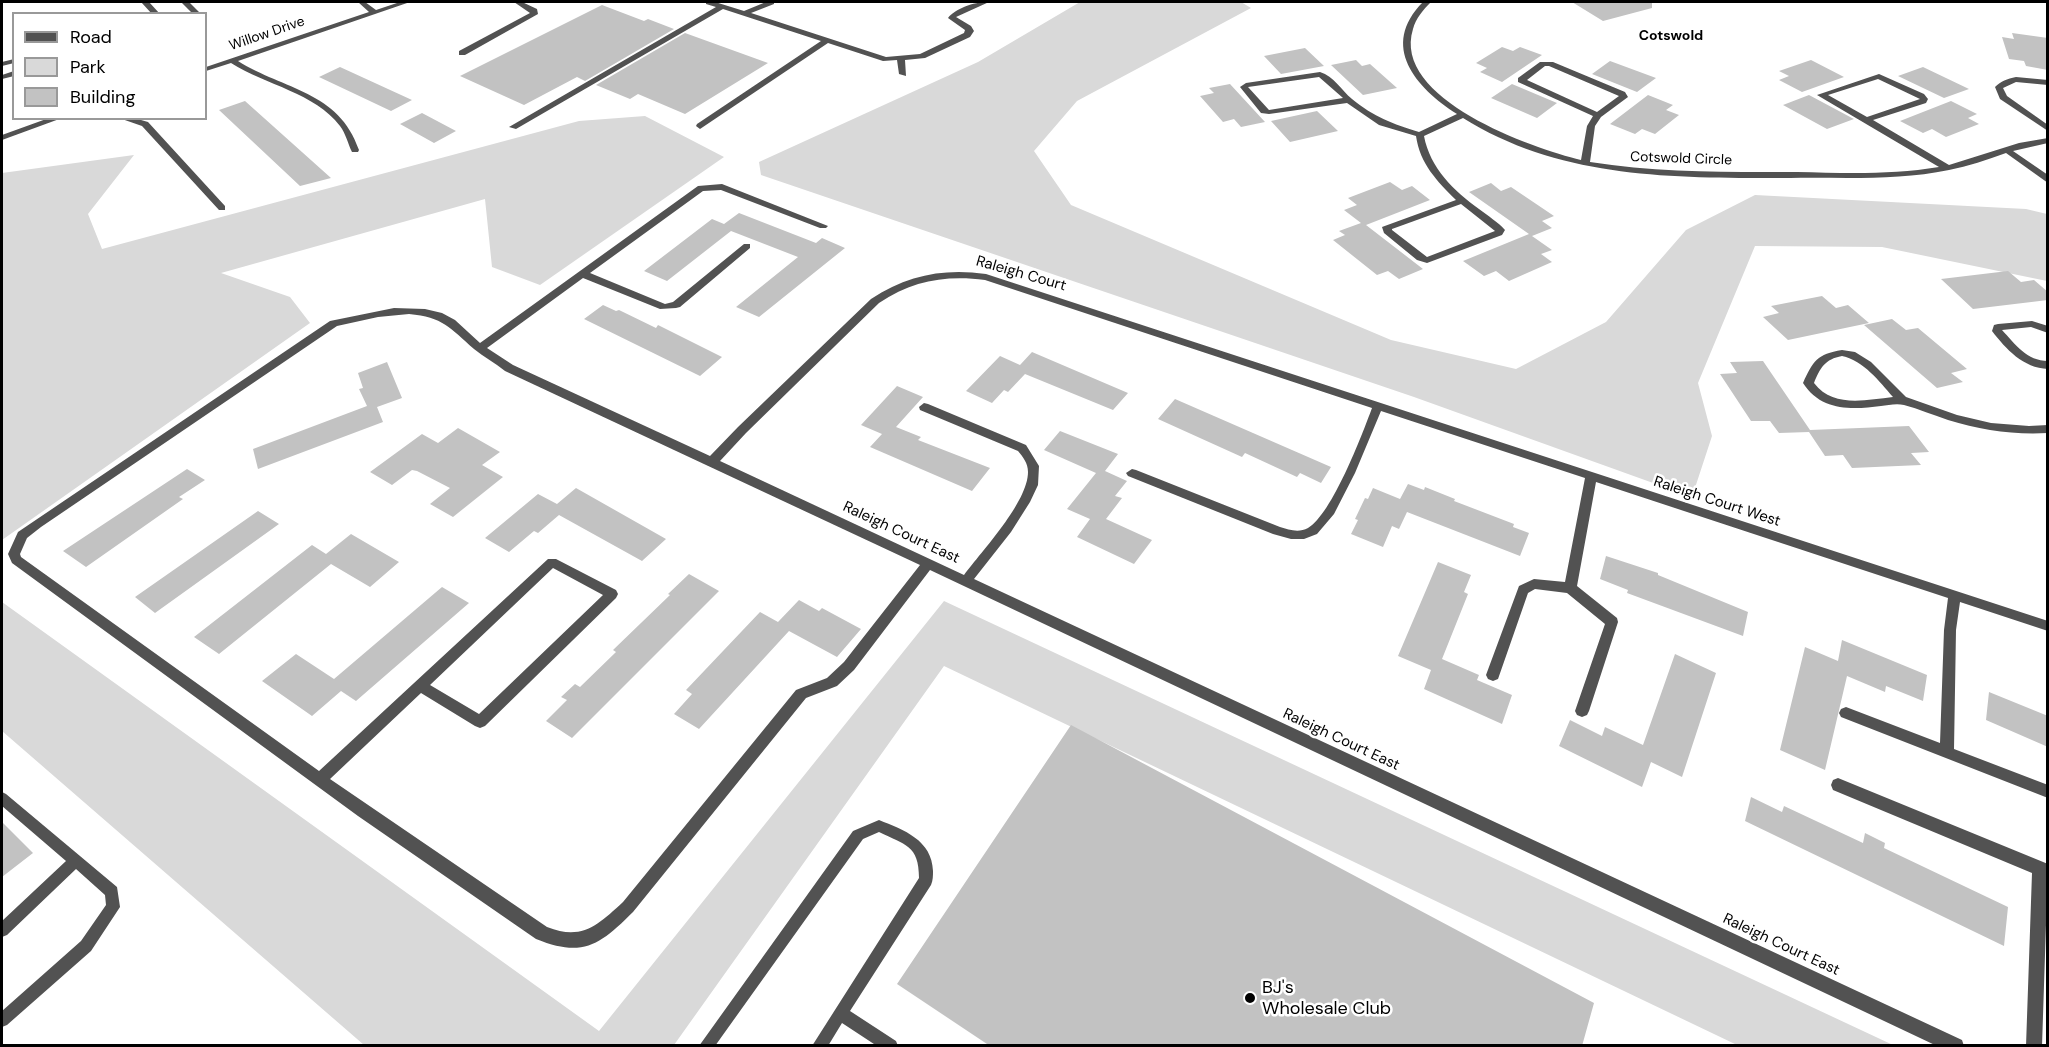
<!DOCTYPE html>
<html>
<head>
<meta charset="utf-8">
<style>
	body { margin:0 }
	#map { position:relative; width:2049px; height:1047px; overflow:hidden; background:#fff; font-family:"DM Sans",sans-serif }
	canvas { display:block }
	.frame { position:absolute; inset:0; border:3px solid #000; pointer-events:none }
	.legend { position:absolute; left:12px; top:12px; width:195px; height:108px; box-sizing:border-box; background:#fff; border:2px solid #999; margin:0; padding:8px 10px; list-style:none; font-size:18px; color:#000 }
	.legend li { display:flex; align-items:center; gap:12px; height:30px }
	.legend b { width:30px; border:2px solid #999 }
</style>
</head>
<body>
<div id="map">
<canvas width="2049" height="1047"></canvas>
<div class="frame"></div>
<ul class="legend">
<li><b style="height:8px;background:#525252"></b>Road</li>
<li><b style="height:16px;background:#d9d9d9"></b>Park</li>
<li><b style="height:16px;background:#c2c2c2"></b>Building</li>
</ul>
</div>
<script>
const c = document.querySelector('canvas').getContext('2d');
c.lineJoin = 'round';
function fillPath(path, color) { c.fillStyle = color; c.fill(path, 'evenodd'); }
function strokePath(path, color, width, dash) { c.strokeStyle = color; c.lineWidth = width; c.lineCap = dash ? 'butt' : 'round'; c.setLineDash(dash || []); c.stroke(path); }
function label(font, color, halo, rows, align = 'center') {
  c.font = font + ' "DM Sans",sans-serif'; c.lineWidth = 5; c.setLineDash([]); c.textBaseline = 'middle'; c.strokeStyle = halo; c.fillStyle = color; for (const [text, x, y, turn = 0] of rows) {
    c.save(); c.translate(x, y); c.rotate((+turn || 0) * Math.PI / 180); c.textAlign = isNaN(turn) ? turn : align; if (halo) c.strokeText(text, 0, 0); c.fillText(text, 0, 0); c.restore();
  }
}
fillPath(new Path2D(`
	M1080 2H1241L1251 8 1077 101 1034 151 1071 205 1391 340 1516 369 1606 322 1686 230 1755 195 2026 209 2047 214V281L1882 247 1755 246 1698 383 1712 436 1692 497 1414 397 761 175 759 162 978 62Z
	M645 116 724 157 540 285 492 267 485 199 221 273 290 297 310 323 2 540V173L134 155 88 214 102 249 579 121Z
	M944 601 1893 1045H1737L944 666 674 1045H364L2 731V602L599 1031Z`), '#d9d9d9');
fillPath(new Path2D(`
	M1572 2H1652V8L1603 21Z
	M602 5 644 21 648 19 674 29 585 81 577 77 524 105 460 76Z
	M685 33 768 63 685 114 638 94 630 99 596 85Z
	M2012 33 2048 38V70L2026 66 2024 61 2009 59 2002 37 2014 39Z
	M1502 47 1513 51 1520 47 1542 55 1502 82 1480 72 1487 68 1476 63Z
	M1305 48 1324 66 1281 74 1264 56Z
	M1356 60 1362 66 1370 64 1397 88 1363 95 1331 65Z
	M1811 60 1844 77 1802 92 1779 80 1789 76 1779 71Z
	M1610 61 1656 78 1637 92 1592 74Z
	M340 67 412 100 391 111 319 77Z
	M1923 67 1969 89 1944 98 1898 76Z
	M1230 84 1265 122 1241 127 1234 119 1223 122 1200 96 1214 93 1209 88Z
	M1512 84 1557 103 1537 118 1491 98Z
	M1648 95 1673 105 1666 110 1679 115 1655 134 1642 129 1635 134 1610 124Z
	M1809 95 1852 118 1854 119 1827 129 1783 105Z
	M245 101 331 178 300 186 219 110Z
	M1951 101 1977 114 1968 118 1979 124 1946 137 1932 129 1923 133 1900 121Z
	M1317 111 1338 131 1290 142 1271 121Z
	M422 113 456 131 434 143 400 124Z
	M1390 182 1402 190 1412 186 1430 200 1366 225 1423 269 1399 279 1388 271 1377 275 1333 240 1345 235 1339 231 1361 223 1344 210 1357 205 1348 198Z
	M1491 183 1501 191 1511 187 1554 216 1542 221 1552 228 1532 236 1552 250 1541 254 1552 262 1509 281 1496 271 1484 276 1463 261 1529 234 1469 192Z
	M739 213 816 243 822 238 845 248 759 317 736 307 798 257 731 231 667 281 644 271 712 219 724 224Z
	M2008 271 2021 282 2034 280 2048 292V300L1973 309 1941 279Z
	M1822 296 1836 308 1848 305 1869 323 1788 340 1763 317 1779 313 1771 306Z
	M603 305 616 311 619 310 656 328 658 325 722 357 700 376 584 319Z
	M1892 319 1906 330 1918 328 1967 369 1951 373 1963 382 1937 388 1864 325Z
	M1032 352 1128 393 1113 410 1025 374 1008 392 1004 390 992 403 966 391 1000 356 1020 365Z
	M1763 361 1810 430 1909 426 1929 452 1911 453 1921 465 1852 468 1843 455 1825 456 1809 432 1779 433 1770 421H1751L1720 374 1737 373 1730 362Z
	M387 362 402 398 377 407 383 422 258 469 253 449 367 406 359 389 363 388 358 373Z
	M897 386 923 397 896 427 921 437 918 440 990 468 972 491 870 447 882 434 861 425Z
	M1175 399 1331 467 1321 483 1300 473 1297 477 1245 453 1242 457 1158 419Z
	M458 428 500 452 482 465 503 477 453 517 430 504 450 488 417 471 412 470 392 485 370 472 422 434 438 443Z
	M1060 431 1118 454 1105 471 1127 481 1115 496 1122 498 1106 519 1152 540 1134 564 1077 537 1090 519 1067 509 1096 473 1044 450Z
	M187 469 205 480 179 497 183 499 86 567 63 551Z
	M1408 484 1424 490 1425 487 1455 499 1454 501 1514 524 1513 527 1529 533 1520 556 1407 512 1399 529 1392 526 1383 547 1351 534 1358 520 1355 519 1365 498 1368 499 1373 488 1400 499Z
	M576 488 666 539 642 561 559 515 538 533 534 531 509 552 485 538 538 494 557 504Z
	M258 511 279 524 155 613 135 597Z
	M351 534 399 562 370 587 331 564 219 654 194 637 312 545 326 554Z
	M1606 556 1658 573V575L1748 612 1743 636 1627 593 1628 590 1600 579Z
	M1438 562 1471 575 1464 592 1468 594 1442 659 1479 675 1477 680 1512 695 1502 724 1424 689 1431 670 1398 656Z
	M689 574 719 591 572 738 546 721 567 700 561 697 575 684 580 687 616 652 613 650 670 595 668 594Z
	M442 587 469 603 356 701 341 691 312 716 262 681 296 654 334 679Z
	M799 600 819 611 822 608 861 629 837 657 789 631 699 729 674 714 692 694 686 690 760 612 778 622Z
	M1842 640 1927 675 1923 701 1886 686 1885 692 1847 676 1825 770 1780 750 1805 647 1838 661Z
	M1675 654 1716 673 1682 777 1651 762 1642 787 1559 746 1570 720 1602 736 1605 727 1643 745Z
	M1989 692 2048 716V747L1986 720Z
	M1071 725 1594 1003 1582 1046H990L897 984Z
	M1751 797 1782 812 1784 806 1863 843 1865 833 1885 843 1884 848 2008 907 2004 946 1745 821Z
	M2 822 33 853 2 877Z`), '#c2c2c2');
fillPath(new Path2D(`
	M2 792 6 794 117 887 120 907 91 951 7 1025 2 1027V1011L81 941 106 905 105 895 76 869 7 935 2 937V921L66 861 2 806Z
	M879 820C904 830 932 840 933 871 933 876 933 880 931 885L850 1011 896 1041 898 1046H877L842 1023 828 1046H812L919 878C919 845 905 845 879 832L863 839 715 1046H699L853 831Z`), '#525252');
fillPath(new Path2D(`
	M141 2H149L160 14H152Z
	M181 2H189L201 14H193Z
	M358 2H365L376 10 400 2H410L238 61C284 90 339 91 359 150L358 152H352C348 144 346 134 340 126 315 93 266 85 231 63L206 71V67L369 12Z
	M514 2H522L537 9 538 14 465 55H459V51L530 13Z
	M706 2H715L744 11 766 2H774V4L751 13 886 57 920 54 964 33 965 30 948 18C955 8 977 1 989 2L956 17 971 26 974 31 970 37 925 58 905 60 906 76 899 74 897 60 883 61 828 43 700 129 696 126 697 124 821 41 723 9 516 129 509 127 716 7 706 4Z
	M1423 2H1431C1423 10 1416 18 1413 29 1391 99 1532 148 1581 160L1587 126 1593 116 1518 82V78L1540 62H1553L1625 92 1628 97 1601 117 1595 126 1590 162C1659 173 1727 172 1797 172 1844 173 1892 175 1939 167L1817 95 1879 74 1924 94 1928 99 1926 103 1873 120 1949 165 2019 143 2048 138V143L2013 151 2048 175V183L2006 153C1987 160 1968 166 1949 170 1897 181 1843 177 1790 178 1677 178 1562 180 1463 118L1424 136C1430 168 1454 191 1479 209 1488 216 1498 222 1505 230L1502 235 1427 263 1417 260 1384 233 1382 227 1456 200C1437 181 1420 164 1416 136L1379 125 1347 103 1269 114 1261 113 1240 87 1246 83 1320 72C1334 76 1341 90 1352 99 1374 117 1393 124 1419 132L1457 114C1416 88 1379 46 1423 2ZM1545 66H1549L1619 96 1597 112 1527 80ZM1319 77 1343 98 1269 110 1248 87ZM1878 79 1920 99 1867 117 1828 95ZM1461 204 1495 231 1427 257 1392 230V229Z
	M14 59V63L2 66V62Z
	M14 71V76L2 79V75Z
	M2016 77 2048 80V85L2016 82 2003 88 2007 96 2048 125V131L2000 99 1995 87C2001 81 2007 79 2016 77Z
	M49 118H62L2 140V135Z
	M119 118H134L148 122 225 206V210H219L142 126Z
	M722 184 828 226 826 228H820L721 190 703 191 590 273 665 304 673 302 744 244H750V248L680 307 676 308 660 309 583 278 487 348 513 365 710 456 738 427 871 299C907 275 944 268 986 274L2048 621V631L1960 602 1956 630 1954 749 2048 785V798L1841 717 1839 713 1841 709 1846 707 1940 743 1944 630 1948 598 1596 482 1577 586 1617 618 1618 622 1589 711 1587 715 1582 717 1577 715 1575 711 1605 624 1567 593 1535 589 1528 593 1498 679 1493 681 1488 679 1486 675 1519 586 1534 579 1565 582 1585 478 1381 411 1355 473 1334 514 1317 534 1304 539H1291L1273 534 1128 476 1126 473 1132 469 1136 470 1280 527C1289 530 1299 533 1308 528 1332 514 1362 435 1372 408L985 280C945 275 912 281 879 303L746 433 720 461 964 575C982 551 1028 502 1028 472 1028 463 1023 457 1018 451L920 410 919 407 924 403 928 404 1026 445 1039 466 1038 485 1030 502 1011 532 974 579 1962 1040 1964 1046H1937L930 570 854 670 837 686 806 698 633 912C600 945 583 958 536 939L358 816 12 563 8 554 18 532 330 321 394 308 425 309 442 313 455 320 480 343 698 186ZM409 314C443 317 450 328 474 349 484 357 495 363 505 371L920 565 844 662 827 678 796 690 623 902C598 925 582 941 547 927L330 779 421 693 475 726 480 728 485 726 616 598 618 594 616 590 556 559H548L319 771 21 557 20 554 27 538 41 527 337 326 378 317ZM553 568 603 595 479 714 430 685Z
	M2032 321 2048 326V333L2031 327 2002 330C2015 344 2027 361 2048 361V369C2023 368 2006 349 1992 331L1994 325 1998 324Z
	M1842 350 1855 352 1871 362 1906 397 1957 415 1991 423 2029 426 2048 425V433C2013 435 1981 430 1948 420 1933 415 1919 409 1904 405 1897 403 1888 405 1881 406 1851 410 1821 411 1803 383 1813 361 1817 354 1842 350ZM1842 356C1864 361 1879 381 1893 397 1865 400 1833 408 1814 383 1820 368 1825 359 1842 356Z
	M1838 778 2048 864 2042 1046H2026L2032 873 1833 790 1831 785 1833 780Z`), '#525252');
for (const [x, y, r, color] of [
	[1250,998,6,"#000"]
]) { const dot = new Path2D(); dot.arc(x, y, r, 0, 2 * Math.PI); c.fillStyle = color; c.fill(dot); strokePath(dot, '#fff', 2); }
label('14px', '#000', '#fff', [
	["Willow Drive",267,34,-19],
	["Cotswold Circle",1681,159,2]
]);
label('bold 14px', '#000', '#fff', [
	["Cotswold",1671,36]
]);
label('15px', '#000', '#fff', [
	["Raleigh Court",1021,274,16],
	["Raleigh Court West",1717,502,18],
	["Raleigh Court East",901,533,25],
	["Raleigh Court East",1341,740,25],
	["Raleigh Court East",1781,945,25]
]);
label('18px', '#000', '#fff', [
	["BJ's",1262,988],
	["Wholesale Club",1262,1009]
], 'left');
</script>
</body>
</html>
